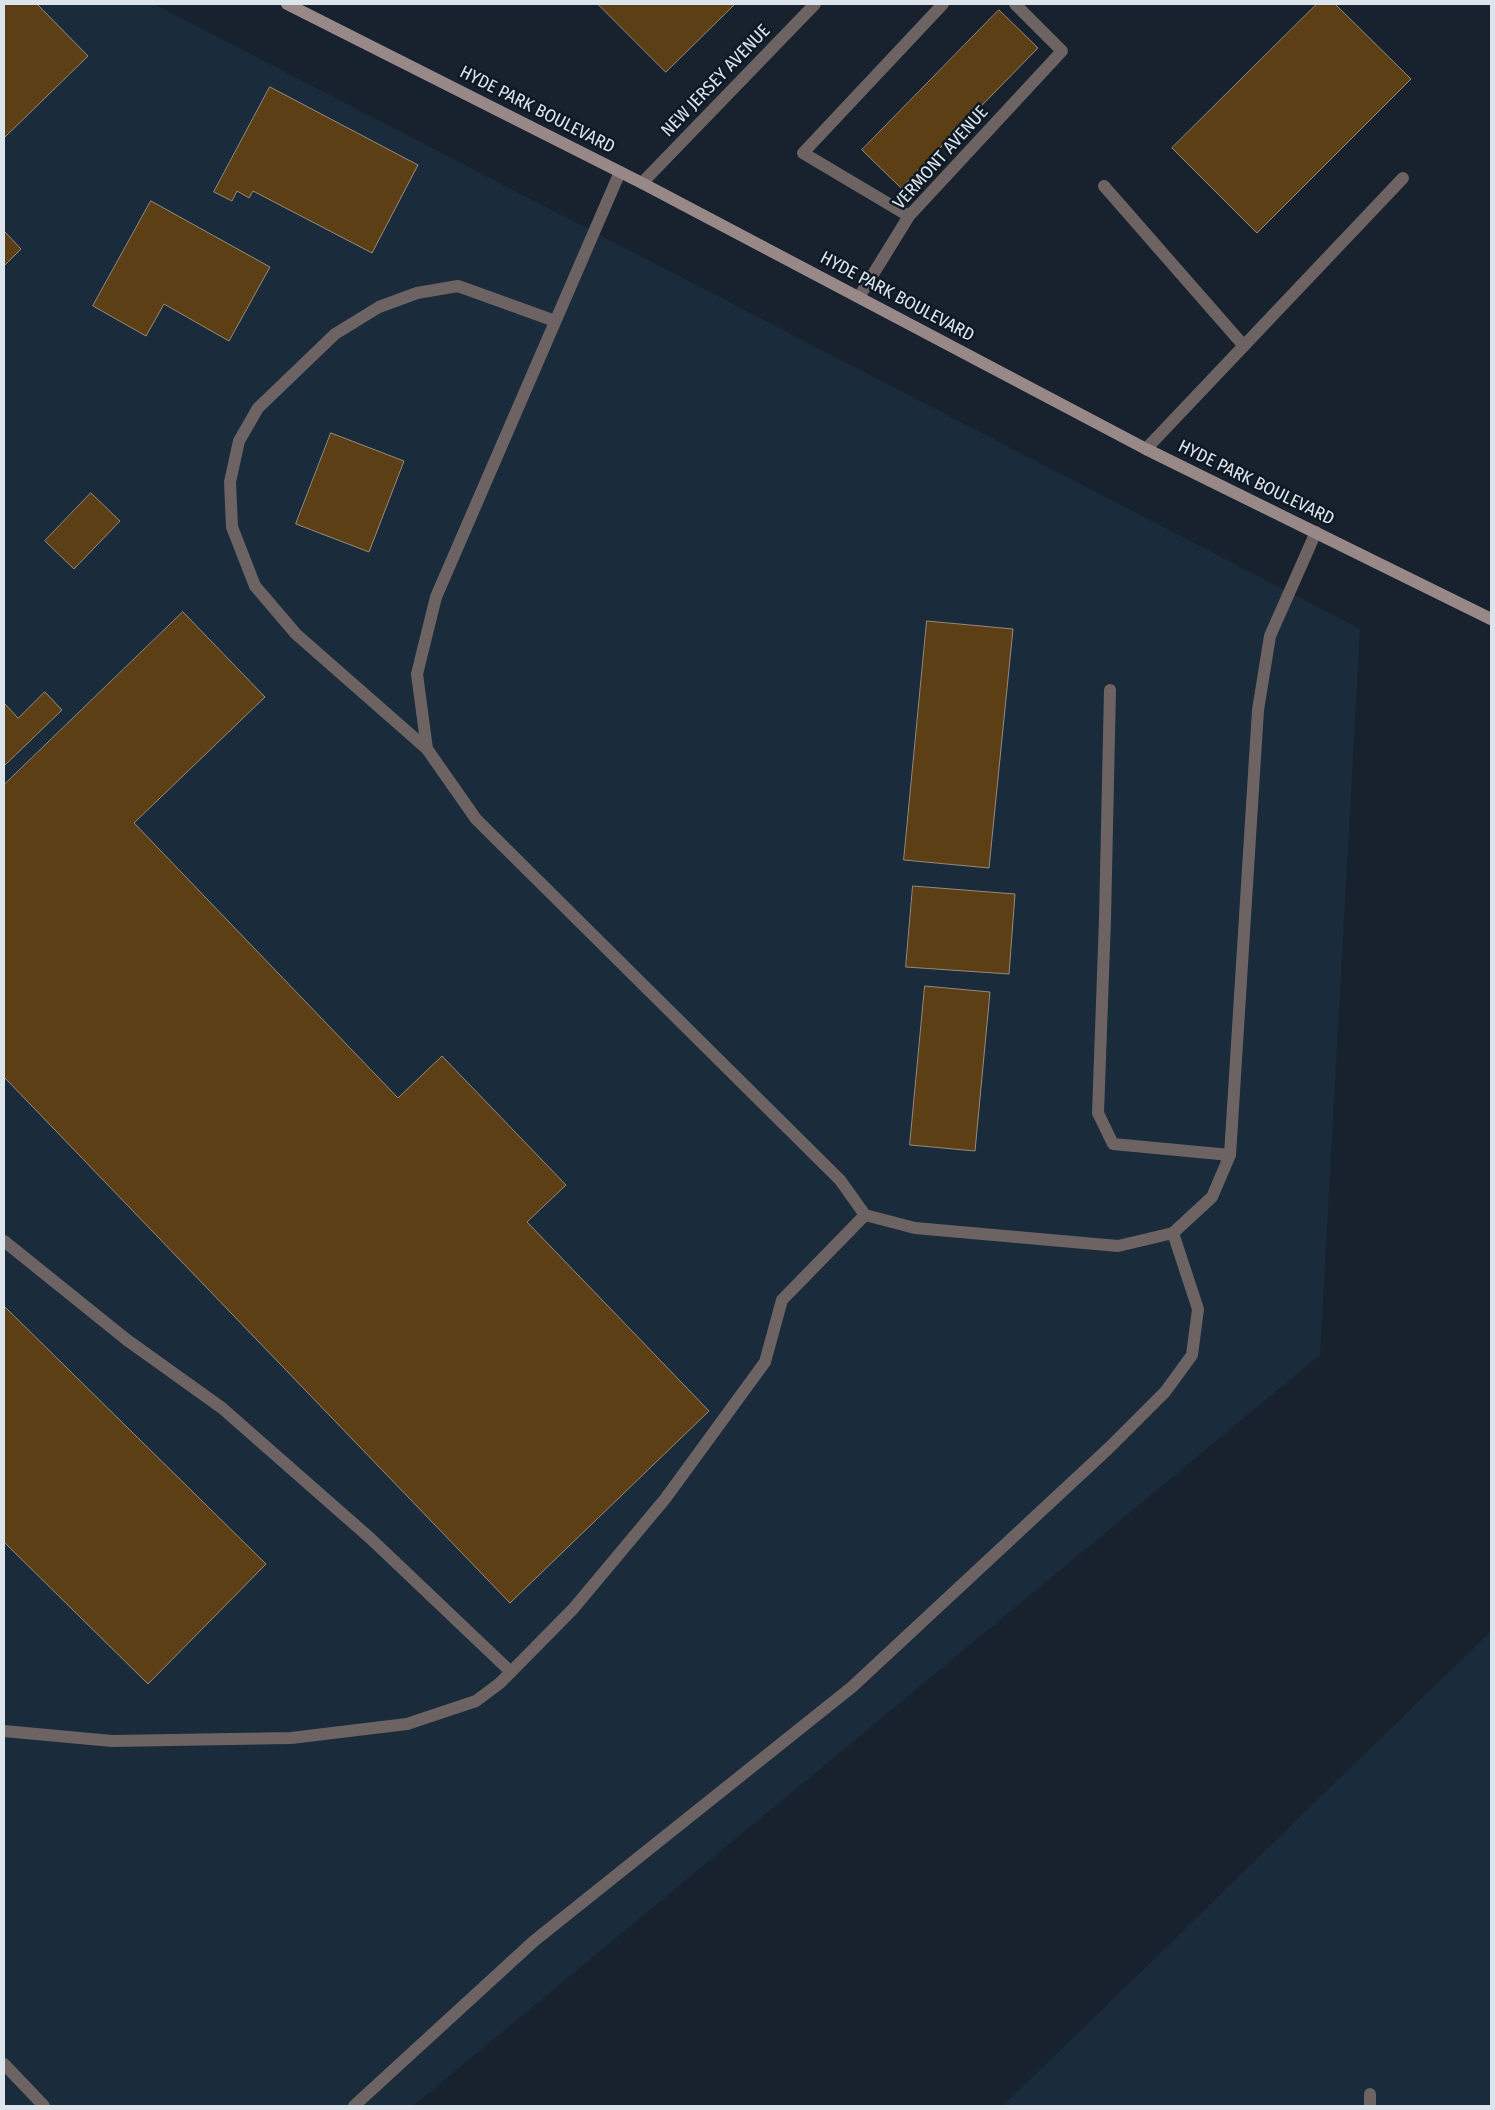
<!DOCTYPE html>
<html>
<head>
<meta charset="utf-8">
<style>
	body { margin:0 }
	#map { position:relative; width:1495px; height:2110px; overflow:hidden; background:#17222e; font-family:"Fira Sans Condensed",sans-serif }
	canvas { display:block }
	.frame { position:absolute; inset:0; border:5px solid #dce4ec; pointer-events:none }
</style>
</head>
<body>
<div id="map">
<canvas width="1495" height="2110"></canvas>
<div class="frame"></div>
</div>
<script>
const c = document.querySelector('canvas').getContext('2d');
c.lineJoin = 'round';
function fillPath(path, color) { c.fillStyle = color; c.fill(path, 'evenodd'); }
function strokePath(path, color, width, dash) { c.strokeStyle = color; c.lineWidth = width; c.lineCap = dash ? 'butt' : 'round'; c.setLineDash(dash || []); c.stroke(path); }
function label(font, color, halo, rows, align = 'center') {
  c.font = font + ' "Fira Sans Condensed",sans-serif'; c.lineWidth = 5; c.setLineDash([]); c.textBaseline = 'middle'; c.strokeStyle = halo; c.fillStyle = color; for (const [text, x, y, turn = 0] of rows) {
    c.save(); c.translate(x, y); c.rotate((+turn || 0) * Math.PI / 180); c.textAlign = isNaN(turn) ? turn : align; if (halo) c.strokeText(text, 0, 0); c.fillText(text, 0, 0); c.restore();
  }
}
fillPath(new Path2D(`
	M4 4H154L1360 629 1320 1355 413 2106H4Z
	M1491 1631V2106H1003Z`), '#1a2b3c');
const building = new Path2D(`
	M4 4H37L88 56 4 138Z
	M598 4H735L666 72Z
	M1317 4H1335L1411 79 1257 233 1172 148Z
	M999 10 1038 48 901 188 862 150Z
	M270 87 418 165 372 253 253 191 249 198 237 191 232 201 214 192Z
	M151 201 270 267 229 341 164 304 146 336 93 306Z
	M4 231 21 249 4 266Z
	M331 433 404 461 369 552 296 524Z
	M91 493 120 521 74 569 45 541Z
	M183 612 265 697 134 823 398 1098 442 1056 566 1185 527 1222 709 1411 510 1603 4 1077V785Z
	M927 621 1013 629 989 868 904 860Z
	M45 692 62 710 4 766V703L18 718Z
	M913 886 1015 894 1009 974 906 967Z
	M925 986 990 992 975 1151 910 1145Z
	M4 1306 266 1564 148 1684 4 1542Z`);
fillPath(building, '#5d3f15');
strokePath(building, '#978a7a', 1);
strokePath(new Path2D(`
	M620 172 436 597 417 674 427 749 476 819 840 1180 865 1215 915 1228 1118 1246 1173 1233 1212 1197 1230 1155 1258 710 1270 636 1316 532
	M1104 186 1244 346
	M909 216 803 153 943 4
	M859 297 909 216 1062 51 1015 4
	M1146 449 1403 178
	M1110 690 1105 919 1098 1113 1113 1144 1230 1155
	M427 749 296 634 255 586 232 527 230 482 239 441 258 408 335 334 379 307 417 293 458 286 555 321
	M4 1241 127 1340 222 1408 370 1538 511 1672
	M4 1731 112 1741 291 1738 407 1724 476 1701 500 1683 573 1609 665 1499 765 1362 782 1300 865 1215
	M4 2064 44 2106
	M354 2106 534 1941 852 1687 1110 1447 1165 1392 1192 1355 1198 1309 1173 1233
	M1370 2106V2094`), '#6d6362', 12);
strokePath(new Path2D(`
	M642 183 815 4`), '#6d6362', 12);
strokePath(new Path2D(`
	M287 4 642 183 1146 449 1491 619`), '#988887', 12);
label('18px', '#dce4ec', '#0e1924', [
	["NEW JERSEY AVENUE",716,81,-46],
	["HYDE PARK BOULEVARD",537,110,27],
	["VERMONT AVENUE",941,158,-48],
	["HYDE PARK BOULEVARD",897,297,28],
	["HYDE PARK BOULEVARD",1256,483,26]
]);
</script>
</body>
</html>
